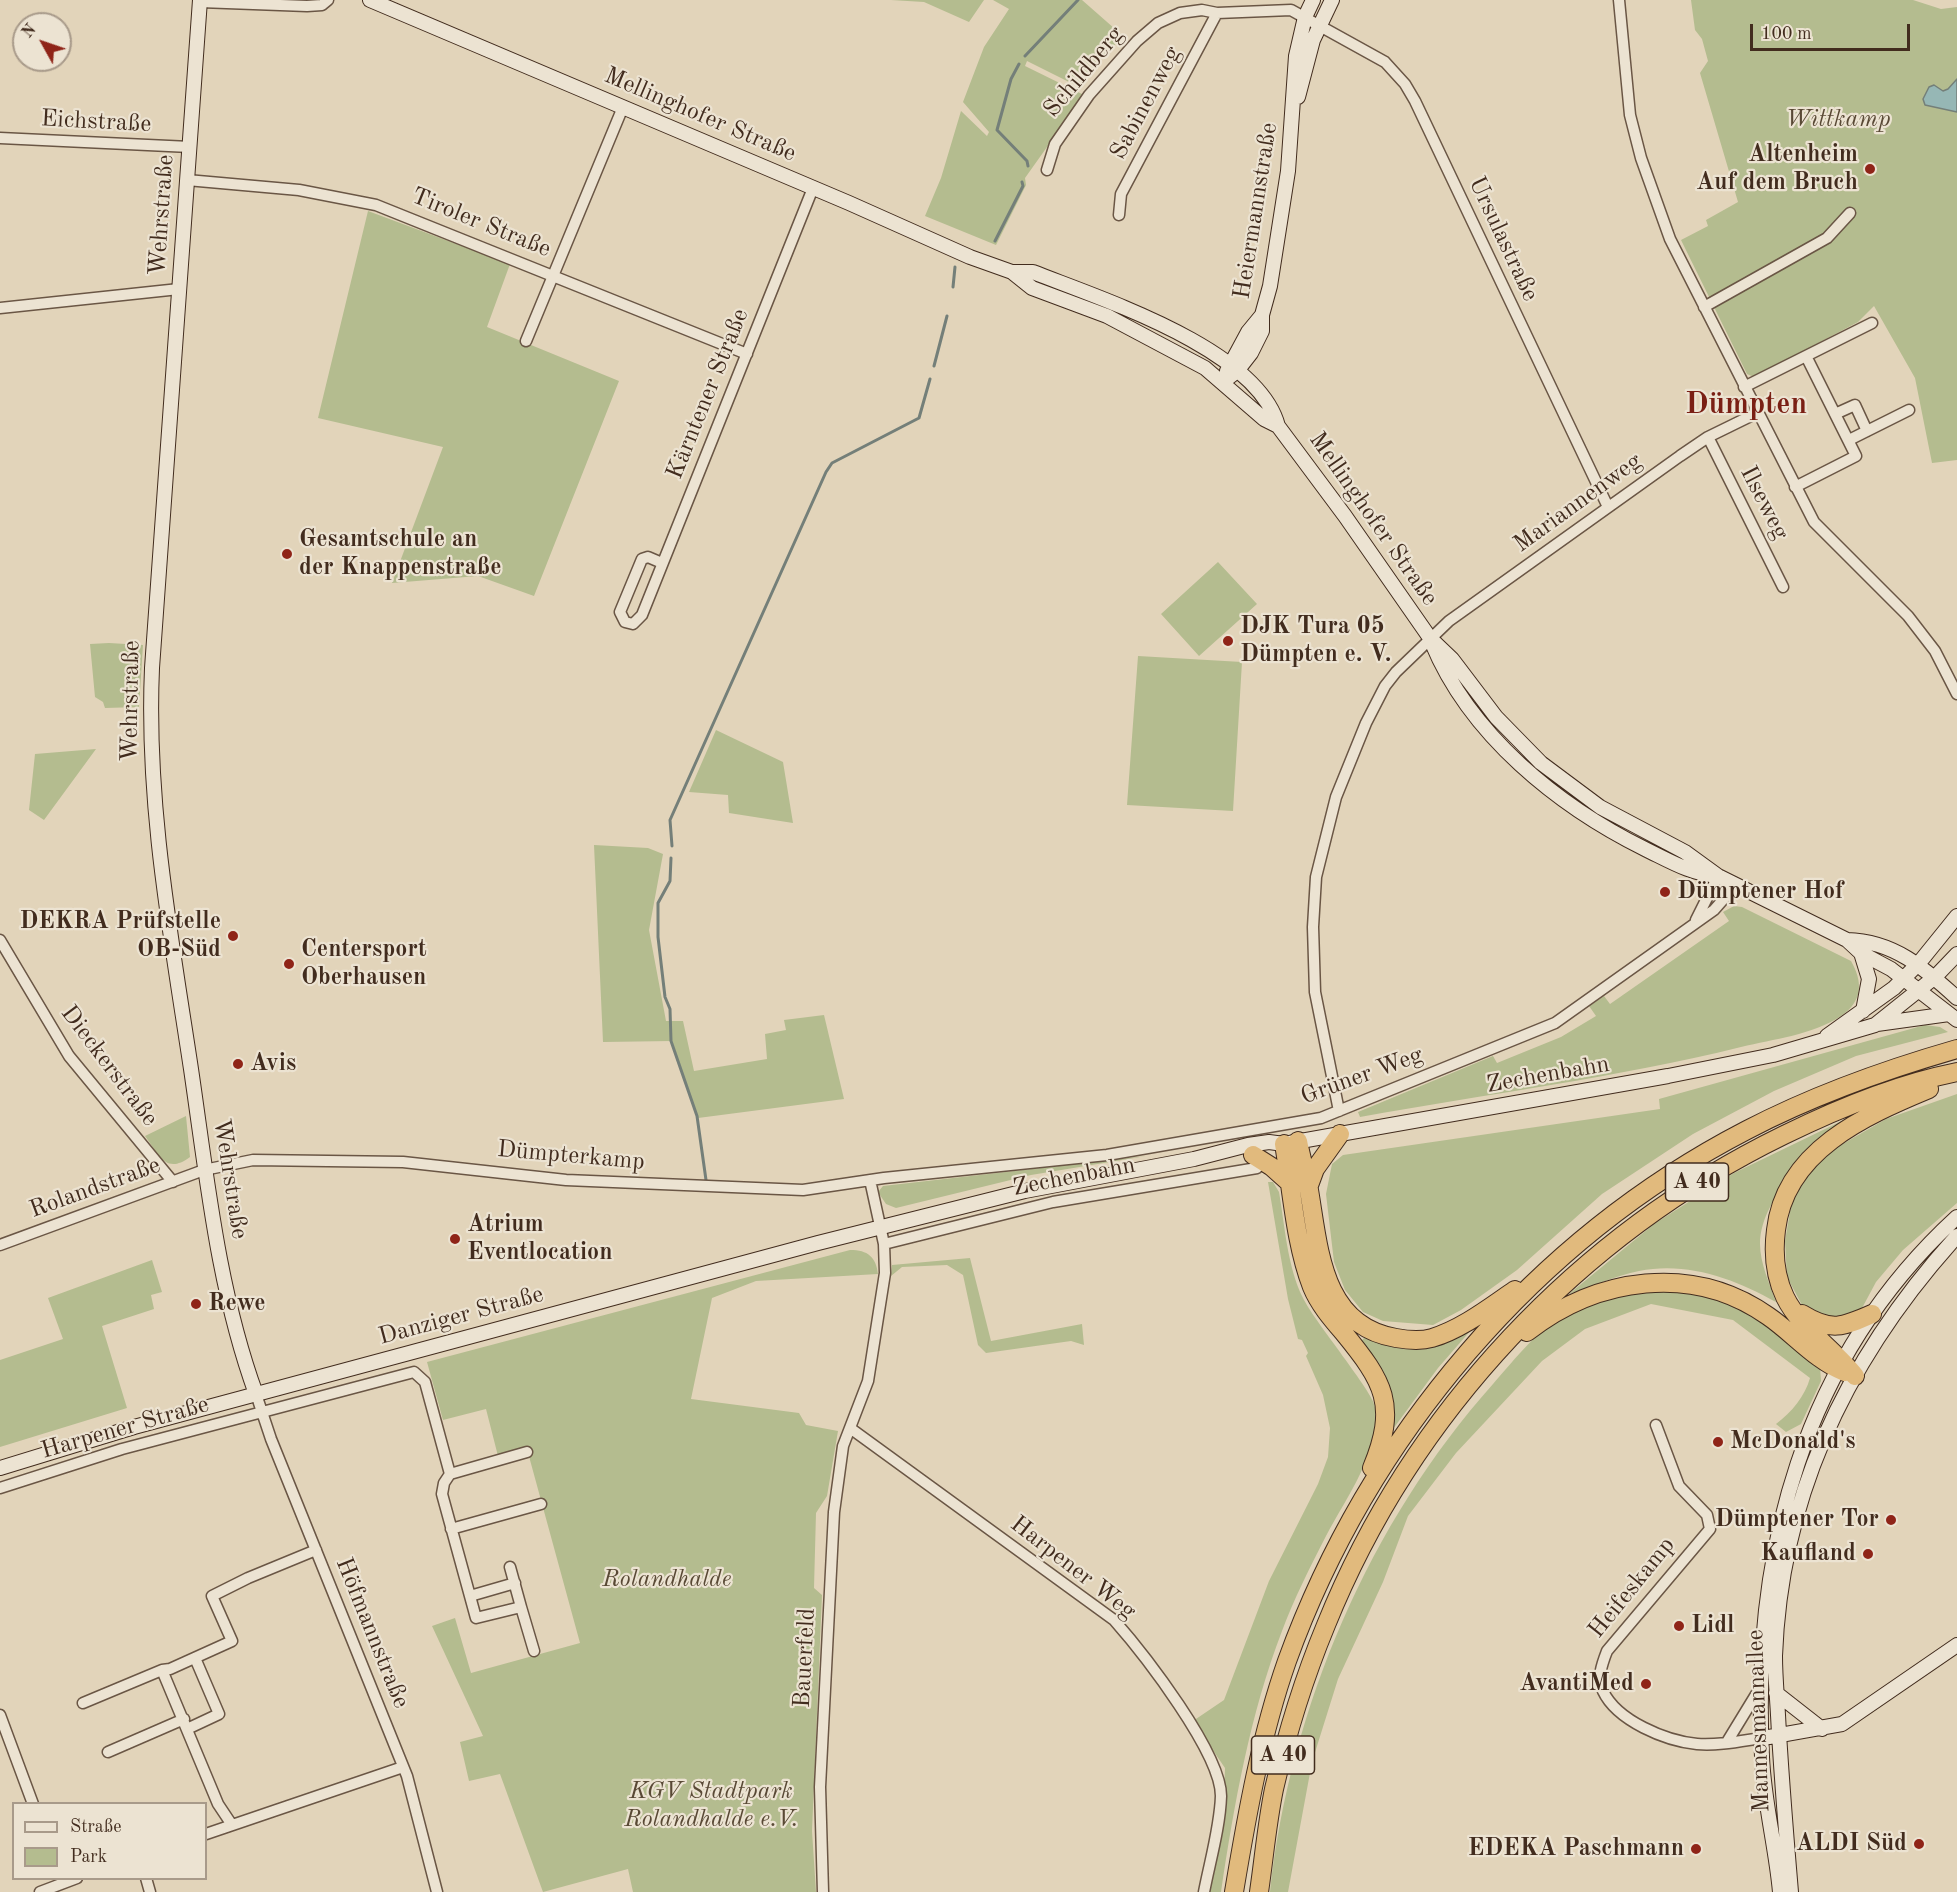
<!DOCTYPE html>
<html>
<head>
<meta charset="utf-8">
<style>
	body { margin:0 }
	#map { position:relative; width:1957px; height:1892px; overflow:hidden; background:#e2d4ba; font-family:"Old Standard TT",serif }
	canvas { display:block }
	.legend { position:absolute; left:12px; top:1802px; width:195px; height:78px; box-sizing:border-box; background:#ece3d2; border:2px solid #a89a8a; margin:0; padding:8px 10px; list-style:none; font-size:18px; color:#422c1e }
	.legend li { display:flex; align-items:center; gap:12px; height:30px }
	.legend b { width:30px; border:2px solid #a89a8a }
	.north { position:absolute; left:12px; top:12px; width:60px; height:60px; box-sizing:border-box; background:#ece3d2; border:2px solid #a89a8a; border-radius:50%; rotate:310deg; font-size:16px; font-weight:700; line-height:24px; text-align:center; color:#422c1e }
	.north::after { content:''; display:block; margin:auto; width:21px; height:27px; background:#8f2418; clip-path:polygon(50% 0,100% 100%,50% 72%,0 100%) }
	.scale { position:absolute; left:1750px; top:24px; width:160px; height:27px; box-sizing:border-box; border:3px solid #422c1e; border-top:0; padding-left:8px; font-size:18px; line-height:21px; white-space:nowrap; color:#422c1e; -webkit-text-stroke:4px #ece3d2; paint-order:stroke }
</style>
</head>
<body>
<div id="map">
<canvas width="1957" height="1892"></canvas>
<ul class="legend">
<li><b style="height:8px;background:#ece3d2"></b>Straße</li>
<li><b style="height:16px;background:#b4bc8f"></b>Park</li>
</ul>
<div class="north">N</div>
<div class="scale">100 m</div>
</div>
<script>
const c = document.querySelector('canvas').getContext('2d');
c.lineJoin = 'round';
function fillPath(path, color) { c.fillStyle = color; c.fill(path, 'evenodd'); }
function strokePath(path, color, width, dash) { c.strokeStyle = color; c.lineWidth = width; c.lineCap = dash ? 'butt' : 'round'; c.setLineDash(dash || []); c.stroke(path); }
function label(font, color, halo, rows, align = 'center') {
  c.font = font + ' "Old Standard TT",serif'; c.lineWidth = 4.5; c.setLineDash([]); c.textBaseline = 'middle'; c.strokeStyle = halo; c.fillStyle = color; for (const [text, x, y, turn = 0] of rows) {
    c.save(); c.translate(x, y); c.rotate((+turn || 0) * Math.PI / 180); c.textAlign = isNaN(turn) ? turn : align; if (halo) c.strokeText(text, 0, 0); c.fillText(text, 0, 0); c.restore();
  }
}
fillPath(new Path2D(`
	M891 0H984L969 22 924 2Z
	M993 0H1082L1123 36 1077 86 1027 61 1025 66 1084 95 1025 178 1026 185 996 245 925 216 941 178 961 111 987 136 989 132 963 102 984 47 1009 9Z
	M1691 0H1913L1941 9 1957 7V460L1932 463 1915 378 1874 306 1858 322 1754 377 1747 374 1681 240 1708 226 1706 220 1738 202 1700 73 1708 61 1702 39 1695 30Z
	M368 211 510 264 487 327 619 381 534 596 478 576 392 583 443 447 318 418Z
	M1218 562 1257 604 1199 656 1161 614Z
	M109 643 143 645 139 707 105 708 103 702 95 697 90 644Z
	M1138 656 1242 662 1233 811 1127 805Z
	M716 730 783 762 793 823 729 813 728 795 689 792Z
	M96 749 44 820 29 810 35 754Z
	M594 845 648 848 663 854 649 930 666 1021H683L694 1071 767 1059 765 1034 786 1030 784 1020 824 1015 844 1099 698 1118 672 1041 603 1042Z
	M1734 906 1742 907 1851 961C1863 982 1863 1001 1841 1016 1812 1035 1774 1039 1741 1047 1616 1078 1486 1094 1360 1117L1358 1112 1493 1056 1497 1063 1561 1037 1596 1016 1589 1006 1604 996 1610 1004 1729 921 1723 912Z
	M1925 1025 1940 1027 1948 1032 1856 1056 1774 1091 1693 1134 1602 1194 1517 1270 1461 1310 1433 1325 1383 1321 1363 1312 1345 1290 1334 1262 1326 1194 1332 1164 1343 1155 1660 1109 1659 1099Z
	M1957 1094V1203L1903 1250 1876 1282 1861 1310 1838 1321 1803 1307 1787 1277 1785 1241 1792 1200 1810 1171 1834 1149 1886 1119Z
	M1854 1115C1820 1149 1761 1192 1760 1244 1760 1263 1770 1285 1776 1302 1735 1279 1687 1261 1639 1271 1616 1276 1592 1286 1569 1294L1654 1224 1734 1173Z
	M186 1116 190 1157C166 1175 159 1155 145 1136Z
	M1146 1156 1031 1175 896 1208 886 1204 878 1192 883 1186Z
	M1268 1182H1273L1279 1192C1285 1226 1287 1266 1303 1298 1314 1321 1374 1393 1375 1407 1379 1455 1347 1496 1326 1536 1310 1567 1294 1599 1282 1631 1250 1714 1234 1805 1221 1892H1209L1224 1798 1225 1768 1193 1721 1224 1700 1269 1581 1318 1484 1328 1457 1330 1428 1323 1395 1306 1356 1308 1353 1302 1340 1298 1339 1288 1299Z
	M850 1250C868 1250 876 1257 878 1274L756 1281 712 1298 691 1399 799 1413 806 1425 838 1431 827 1496 816 1513 814 1588 822 1595 812 1831 816 1892H633L628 1869 543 1892 500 1774 469 1781 460 1742 483 1736 432 1626 455 1618 471 1673 580 1643 527 1449 498 1456 486 1409 443 1420 427 1362Z
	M970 1258 991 1341 1082 1324 1084 1345 1071 1341 986 1353 978 1345 963 1275 947 1265 902 1267 891 1276 892 1265Z
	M152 1260 162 1292 151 1295 154 1309 102 1326 127 1408 0 1447V1360L63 1339 48 1298Z
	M1664 1289C1678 1290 1693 1291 1706 1294 1751 1305 1786 1339 1820 1367L1821 1381 1801 1424 1786 1432 1776 1424C1792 1412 1805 1396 1810 1378L1733 1320 1651 1304 1585 1329 1542 1361 1456 1453 1408 1516 1383 1582 1338 1679 1312 1762 1288 1892H1270C1290 1708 1369 1523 1493 1384 1516 1358 1539 1327 1572 1311 1601 1297 1633 1294 1664 1289Z
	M1478 1322 1438 1368 1393 1429 1361 1341 1365 1337C1417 1356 1431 1346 1478 1322Z`), '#b4bc8f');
const water = new Path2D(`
	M1957 79V112L1925 105 1923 99 1929 87 1934 85 1943 91 1948 89Z`);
fillPath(water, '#96b7b5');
strokePath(water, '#747f79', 1.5);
strokePath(new Path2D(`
	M1025 56 1078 0
	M1019 64 1011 79 997 130 1027 161 1028 166
	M995 241 1023 186 1022 182
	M953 287 955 267
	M934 366 947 316
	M672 846 670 820 826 472 832 463 919 418 930 379
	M671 858 670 881 658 903V937L665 997 670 1009 671 1041 697 1116 706 1180`), '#747f79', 3);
const street = new Path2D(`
	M1619 0 1630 115 1641 158 1670 239 1814 522 1908 616 1935 651 1957 694
	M200 2 307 6 322 5 328 0
	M0 138 190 147
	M1047 170 1055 144 1089 95 1137 41 1158 23 1180 13 1202 10 1217 13 1291 10 1385 62 1405 84 1415 101 1608 507
	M187 180 299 190 376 205 747 354
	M1119 215 1121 194 1217 13
	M1704 307 1827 238 1850 213
	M0 308 179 289
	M526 341 623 107
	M1744 387 1872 323
	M1835 414 1855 405 1867 431
	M1708 437 1783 587
	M1849 440 1909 410
	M1795 487 1856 456 1806 356
	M662 563 648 557 642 559 620 612 625 622 633 624 642 615 813 188
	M1696 920 1718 876
	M0 940 69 1056 173 1182
	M1339 1111 1315 992 1313 927 1316 877 1336 797 1366 723 1385 686 1396 672 1449 621 1680 456 1708 437 1757 413
	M884 1244 1053 1202 1257 1168
	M0 1245 204 1170 253 1160 403 1162 566 1180 803 1190 884 1178 1107 1155 1321 1118 1555 1023 1714 910 1736 885
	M256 1394 271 1439 407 1776 437 1892
	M1656 1425 1679 1486 1707 1515 1710 1529 1607 1651C1602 1664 1597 1677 1603 1691 1617 1721 1666 1741 1697 1744 1717 1746 1741 1741 1761 1738
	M850 1428 1114 1620C1144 1654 1221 1753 1221 1796 1220 1827 1210 1861 1204 1892
	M450 1474 527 1452
	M0 1488 122 1449 414 1372 425 1382 450 1474 444 1483 442 1494 476 1618 521 1607 510 1567
	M451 1529 541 1504
	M470 1596 515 1583
	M521 1607 534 1651
	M83 1703 162 1670
	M0 1715 33 1804
	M187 1729 219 1714 195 1658
	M1727 1742 1760 1688
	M108 1752 184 1719
	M232 1825 218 1804 162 1670 170 1669 232 1641 212 1596 248 1578 316 1550
	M206 1834 403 1767
	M146 1878 150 1892
	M40 1892 77 1878
	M823 1892 820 1787 834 1512 843 1446 868 1381 885 1273 884 1244 870 1180`);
const secondary = new Path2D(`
	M200 0 152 668C146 803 171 936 191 1069 207 1178 218 1290 256 1394
	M370 0 849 203 970 257 1012 272 1032 288 1107 316 1205 368 1264 419 1278 426 1345 516 1430 638 1452 659 1496 717 1541 763 1600 807 1685 852 1718 876 1847 940 1861 953 1891 969 1957 1020
	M1298 97 1313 40 1332 0
	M1012 272H1033C1101 299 1258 349 1278 426
	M1227 371 1248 332 1262 315
	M1223 382 1237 371 1251 353 1262 331V315L1270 286 1288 171 1296 56 1305 17 1313 0
	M1432 643C1470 735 1558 806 1645 849 1670 861 1691 874 1718 876
	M1847 940C1894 941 1924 968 1957 998
	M1861 953 1869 979 1863 1011
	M1877 1024 1949 1014
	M1827 1036 1894 988 1919 963 1957 916
	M0 1468 134 1427 818 1243 1025 1191 1194 1159 1248 1145 1269 1142 1284 1144 1340 1134 1668 1076 1773 1055 1875 1025 1935 977 1957 954
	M1776 1693 1822 1729
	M1769 1737 1842 1724 1957 1645
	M1780 1892C1776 1847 1764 1803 1762 1757 1752 1553 1802 1359 1957 1217
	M1791 1892C1786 1833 1781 1774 1778 1715 1777 1696 1775 1676 1775 1656 1781 1494 1849 1355 1957 1236`);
const highway = new Path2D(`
	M1298 1141C1301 1158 1306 1174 1309 1190 1319 1249 1322 1326 1396 1338 1407 1340 1422 1341 1432 1338 1462 1329 1490 1307 1515 1290
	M1284 1144C1292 1190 1295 1243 1312 1287 1319 1304 1331 1318 1343 1332 1384 1382 1398 1405 1372 1468
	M1253 1155 1272 1167 1291 1184
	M1308 1188 1315 1169 1340 1134
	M1802 1314C1831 1332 1843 1327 1872 1314
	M1527 1332C1597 1277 1693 1263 1768 1316 1793 1333 1816 1361 1845 1372
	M1855 1376C1834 1349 1800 1328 1785 1297 1775 1276 1773 1253 1776 1230 1785 1151 1864 1116 1929 1089
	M1234 1892C1247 1814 1261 1735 1287 1661 1368 1437 1534 1240 1747 1130 1814 1095 1884 1070 1957 1049
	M1259 1892C1264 1858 1267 1823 1274 1789 1287 1733 1304 1678 1326 1625 1412 1412 1579 1235 1784 1135 1839 1108 1897 1084 1957 1072`);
strokePath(street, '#6a5645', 13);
strokePath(secondary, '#422c1e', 16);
strokePath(highway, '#422c1e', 20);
strokePath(street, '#ece3d2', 10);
strokePath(secondary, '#ece3d2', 14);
strokePath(highway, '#e1ba7d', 18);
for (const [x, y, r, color] of [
	[1870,169,6,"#8f2418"],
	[287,554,6,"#8f2418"],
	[1228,641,6,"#8f2418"],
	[1665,892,6,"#8f2418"],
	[233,936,6,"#8f2418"],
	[289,964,6,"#8f2418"],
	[238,1064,6,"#8f2418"],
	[455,1239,6,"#8f2418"],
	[196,1304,6,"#8f2418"],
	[1718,1442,6,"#8f2418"],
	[1891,1520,6,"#8f2418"],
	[1868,1554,6,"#8f2418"],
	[1679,1626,6,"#8f2418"],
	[1646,1684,6,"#8f2418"],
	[1919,1844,6,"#8f2418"],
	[1696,1849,6,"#8f2418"]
]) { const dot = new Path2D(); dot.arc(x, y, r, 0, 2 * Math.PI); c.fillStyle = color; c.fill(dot); strokePath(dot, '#ece3d2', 2); }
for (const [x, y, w] of [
	[1697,1182,63],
	[1283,1755,63]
]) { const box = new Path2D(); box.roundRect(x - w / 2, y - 19, w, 38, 4.5); c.fillStyle = '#ece3d2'; c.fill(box); strokePath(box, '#422c1e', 1.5); }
label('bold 22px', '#422c1e', null, [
	["A 40",1697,1182],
	["A 40",1283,1755]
]);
label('24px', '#422c1e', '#ece3d2', [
	["Schildberg",1084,72,-50],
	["Sabinenweg",1146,103,-62],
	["Mellinghofer Straße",700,115,23],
	["Eichstraße",96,122,3],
	["Heiermannstraße",1256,211,-81],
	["Wehrstraße",162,215,-86],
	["Tiroler Straße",481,223,22],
	["Ursulastraße",1503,239,65],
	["Kärntener Straße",708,394,-68],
	["Mariannenweg",1578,503,-36],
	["Ilseweg",1764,503,63],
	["Mellinghofer Straße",1373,519,55],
	["Wehrstraße",131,701,-89],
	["Dieckerstraße",109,1066,53],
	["Zechenbahn",1548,1075,-10],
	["Grüner Weg",1362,1076,-20],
	["Dümpterkamp",571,1156,5],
	["Zechenbahn",1074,1177,-11],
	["Wehrstraße",230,1179,81],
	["Rolandstraße",95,1188,-20],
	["Danziger Straße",461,1316,-15],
	["Harpener Straße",125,1428,-16],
	["Harpener Weg",1073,1568,38],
	["Heifeskamp",1632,1588,-51],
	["Höfmannstraße",372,1633,68],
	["Bauerfeld",805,1658,-87],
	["Mannesmannallee",1759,1721,-92]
]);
label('italic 24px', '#594935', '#ece3d2', [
	["Wittkamp",1838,120],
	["Rolandhalde",667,1580],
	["KGV Stadtpark",711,1792],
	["Rolandhalde e.V.",711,1820]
]);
label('bold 24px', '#422c1e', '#ece3d2', [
	["Altenheim",1858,155,"right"],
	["Auf dem Bruch",1858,183,"right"],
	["Gesamtschule an",299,540],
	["der Knappenstraße",299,568],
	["DJK Tura 05",1240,627],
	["Dümpten e. V.",1240,655],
	["Dümptener Hof",1677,892],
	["DEKRA Prüfstelle",221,922,"right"],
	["OB-Süd",221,950,"right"],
	["Centersport",301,950],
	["Oberhausen",301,978],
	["Avis",250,1064],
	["Atrium",467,1225],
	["Eventlocation",467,1253],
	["Rewe",208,1304],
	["McDonald's",1730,1442],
	["Dümptener Tor",1879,1520,"right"],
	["Kaufland",1856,1554,"right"],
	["Lidl",1691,1626],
	["AvantiMed",1634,1684,"right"],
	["ALDI Süd",1907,1844,"right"],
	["EDEKA Paschmann",1684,1849,"right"]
], 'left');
label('bold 30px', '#7a1f14', '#ece3d2', [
	["Dümpten",1746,405]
]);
</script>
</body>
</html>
